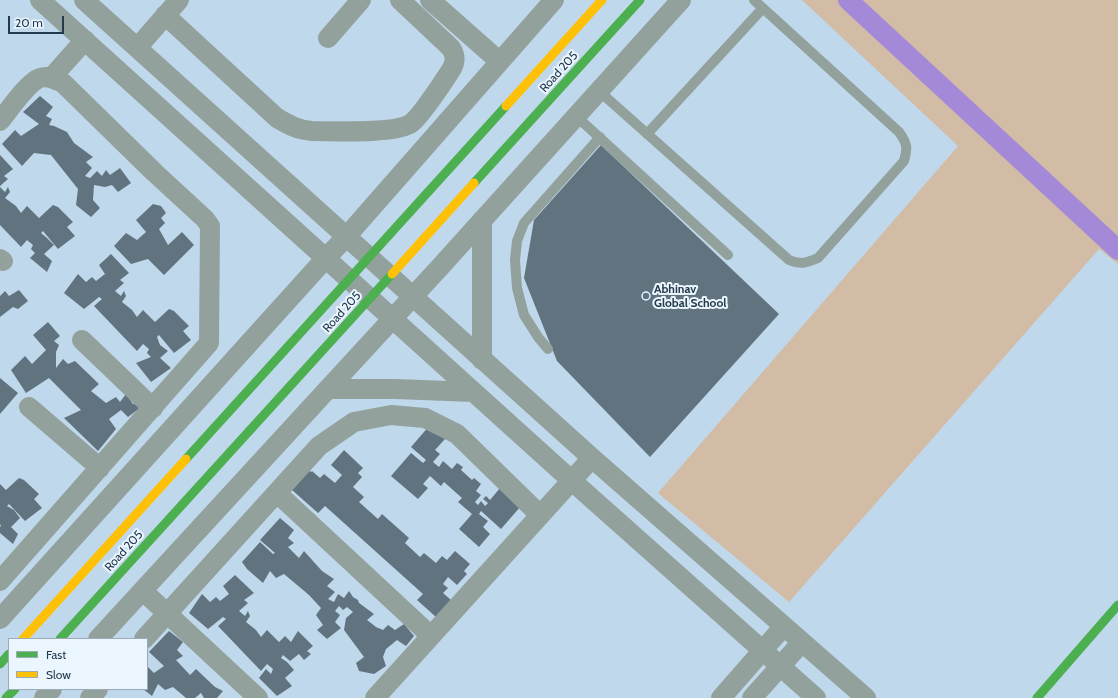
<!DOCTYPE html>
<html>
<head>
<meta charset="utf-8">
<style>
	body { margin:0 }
	#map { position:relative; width:1118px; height:698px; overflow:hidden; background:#c0d8eb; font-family:Cabin,sans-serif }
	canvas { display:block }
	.legend { position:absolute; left:8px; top:638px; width:140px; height:52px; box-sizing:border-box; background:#ebf6ff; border:1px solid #9cabb8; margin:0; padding:5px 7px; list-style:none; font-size:12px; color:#253b4d }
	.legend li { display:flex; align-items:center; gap:8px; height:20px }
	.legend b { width:20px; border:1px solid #9cabb8 }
	.scale { position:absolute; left:8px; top:16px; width:56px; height:18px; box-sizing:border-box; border:2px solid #253b4d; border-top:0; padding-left:5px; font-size:12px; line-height:14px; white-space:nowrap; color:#253b4d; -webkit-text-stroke:3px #ebf6ff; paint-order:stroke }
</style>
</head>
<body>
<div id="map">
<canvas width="1118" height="698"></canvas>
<ul class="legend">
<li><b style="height:5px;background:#4caf50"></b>Fast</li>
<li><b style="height:5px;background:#ffc107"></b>Slow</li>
</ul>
<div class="scale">20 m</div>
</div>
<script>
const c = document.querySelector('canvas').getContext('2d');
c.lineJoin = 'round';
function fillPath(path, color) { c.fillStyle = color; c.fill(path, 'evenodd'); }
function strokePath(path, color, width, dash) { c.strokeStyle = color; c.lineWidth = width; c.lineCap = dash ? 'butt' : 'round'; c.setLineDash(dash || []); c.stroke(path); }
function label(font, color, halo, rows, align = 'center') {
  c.font = font + ' Cabin,sans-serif'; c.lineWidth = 4; c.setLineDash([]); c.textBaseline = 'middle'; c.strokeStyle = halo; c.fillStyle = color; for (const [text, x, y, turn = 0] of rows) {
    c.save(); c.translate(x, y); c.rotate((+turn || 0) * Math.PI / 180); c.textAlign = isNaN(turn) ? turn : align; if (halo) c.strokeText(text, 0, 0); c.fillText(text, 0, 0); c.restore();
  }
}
fillPath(new Path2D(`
	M802 0H1118V264L1099 249 789 602 658 493 958 146Z`), '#d2bca6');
strokePath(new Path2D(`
	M848 0 1118 250`), '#a589d9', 20);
fillPath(new Path2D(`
	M40 96 53 107 46 116 52 119 49 125 54 126 67 132 74 143 93 157 86 162 92 168 85 176 90 178 97 171 102 176 106 170 110 175 120 168 131 183 118 192 112 185 105 187 94 185 93 200 100 208 91 217 76 205 78 189 51 155 34 153 22 166 2 144 15 130 21 136 39 124 23 112Z
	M601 145 779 314 650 457 557 361 524 278 534 220Z
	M0 155 13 169 4 176 8 179 0 186Z
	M0 187 5 192 8 187 10 192 5 198 16 206 21 213 27 206 39 218 53 205 58 207 73 222 67 227 75 236 58 249 43 231 41 233 47 238 54 245 44 254 52 261 47 272 30 258 35 253 31 249 33 245 27 240 21 247 0 225Z
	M153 204 161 206 166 213 161 218 165 223 159 229 168 245 182 232 194 245 164 275 148 259 131 264 114 246 126 233 137 240 146 232 136 220Z
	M111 254 129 273 120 280 124 283 115 291 121 296 124 291 126 296 122 302 132 310 137 317 143 310 155 322 169 309 174 311 189 326 183 331 191 340 174 353 159 335 157 337 160 345 168 351 160 358 171 368 151 382 136 363 151 357 147 353 149 349 143 344 137 351 94 306 102 299 99 297 84 309 64 293 78 274 86 282 92 277 96 281 105 274 99 265Z
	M19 290 28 301 18 309 13 307 0 317V296L5 291 9 296Z
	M48 322 60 336 54 341 59 345 56 352V368L63 359 68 364 75 361 99 384 91 391 106 403 116 397 120 402 126 394 133 404 144 405 128 417 121 410 109 419 116 429 98 451 64 418 81 410 49 378 26 393 11 370 25 356 32 364 46 350 33 335Z
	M0 378 18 393 0 414Z
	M430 425 445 439 435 450 440 454 433 462 439 467 443 461 452 469 457 463 463 467 461 470 472 480 474 478 481 484 476 491 481 495 475 502 478 505 481 501 485 506 488 503 483 499 486 496 490 500 500 488 521 506 501 529 481 511 479 514 488 521 483 527 490 534 479 547 459 529 472 514 458 502 462 498 444 482 441 486 430 476 423 484 428 488 418 499 391 476 411 453 423 463 426 460 411 447Z
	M344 450 363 468 358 473 362 477 353 487 364 497 359 502 378 519 382 514 409 538 405 543 420 557 424 553 436 563 442 556 447 560 455 551 470 564 464 571 467 574 457 585 448 577 443 584 448 588 443 593 451 600 436 617 417 600 423 594 325 506 318 513 292 490 307 469 311 472 312 471 320 478 324 474 335 483 342 475 331 465Z
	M19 478 24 480 39 494 34 499 42 508 25 521 9 504 7 506 14 510 20 518 11 527 18 534 13 544 0 533V527L1 526 0 524V484L6 490Z
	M280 518 294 530 288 538 294 543 288 547 299 558 304 551 322 571 334 579 327 586 335 592 328 599 334 602 338 594 344 598 349 591 353 597 358 600 359 603 374 614 367 620 376 627 383 630 388 625 395 630 404 624 414 636 406 646 397 640 386 649 383 657 386 666 374 674 359 671 356 663 364 657 344 630 346 618 353 612 347 607 343 610 339 606 335 611 340 615 335 622 341 628 327 639 317 630 323 625 316 615 321 608 309 595 284 574 276 578 270 571 263 583 247 569 242 562 260 542 273 554 275 553 260 540Z
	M235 575 254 593 244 600 248 603 239 611 245 616 248 611 250 616 246 622 256 630 261 637 267 630 279 642 285 636 291 642 298 631 313 646 307 651 311 654 304 660 299 654 290 661 283 655 281 658 287 662 294 670 285 678 292 686 277 696 259 678 266 669 271 674 273 669 267 664 261 671 218 626 226 619 223 617 208 629 189 613 202 594 210 602 216 597 220 601 229 594 223 586Z
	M169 631 183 642 177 650 183 656 176 660 190 675 196 669 215 687 223 691 217 698H204L201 693 195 698H186L173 687 165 690 158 684 152 696 143 689H147V666L154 673 164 666 149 652Z`), '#60737f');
strokePath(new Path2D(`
	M599 91 789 260C801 265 806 263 818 258L904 161C908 148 907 143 899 132L754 0
	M576 116 728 255
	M647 134 763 8
	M548 349 538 337 524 315 517 288 515 260 517 241 524 223 600 137`), '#93a19d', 10);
strokePath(new Path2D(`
	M40 0 571 480 816 698
	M84 0 592 458 866 698
	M430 0 499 61
	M165 15 277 118C289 125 298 130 312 131 334 131 393 134 410 124 420 118 443 82 451 70 456 62 456 56 451 48L400 0
	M328 38 361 0
	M137 48 179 0
	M52 77 85 40
	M0 121C9 110 28 82 40 78 48 75 56 80 63 83L155 173 205 219 210 226 209 343 0 581
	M0 259 3 261
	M82 340 153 408
	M482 360V220
	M328 389H395L474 392
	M29 407 100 468
	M277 493 431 636
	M143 591 258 698
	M0 619 325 259 346 237 554 0
	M98 639 441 266 681 0
	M144 639 319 446 354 422 391 415 425 418 457 434 540 515
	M44 698 52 689
	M90 698 98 689
	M375 698 592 458
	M721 698 784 626
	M752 698 802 642`), '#93a19d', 20);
strokePath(new Path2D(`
	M474 183 640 0
	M186 459 506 106
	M60 639 392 274
	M0 664 9 654
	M6 698 15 689
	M1037 698 1118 605`), '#4caf50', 9);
strokePath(new Path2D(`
	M506 106 602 0
	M392 274 474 183
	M23 639 186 459`), '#ffc107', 9);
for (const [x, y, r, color] of [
	[646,296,4,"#5b7284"]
]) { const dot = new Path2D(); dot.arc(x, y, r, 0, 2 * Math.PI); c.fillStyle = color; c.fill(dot); strokePath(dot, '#ebf6ff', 1.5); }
label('12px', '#253b4d', '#ebf6ff', [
	["Road 205",559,72,-48],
	["Road 205",342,312,-48],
	["Road 205",124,551,-48]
]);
label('bold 12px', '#253b4d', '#ebf6ff', [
	["Abhinav",654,289],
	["Global School",654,303]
], 'left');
</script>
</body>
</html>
